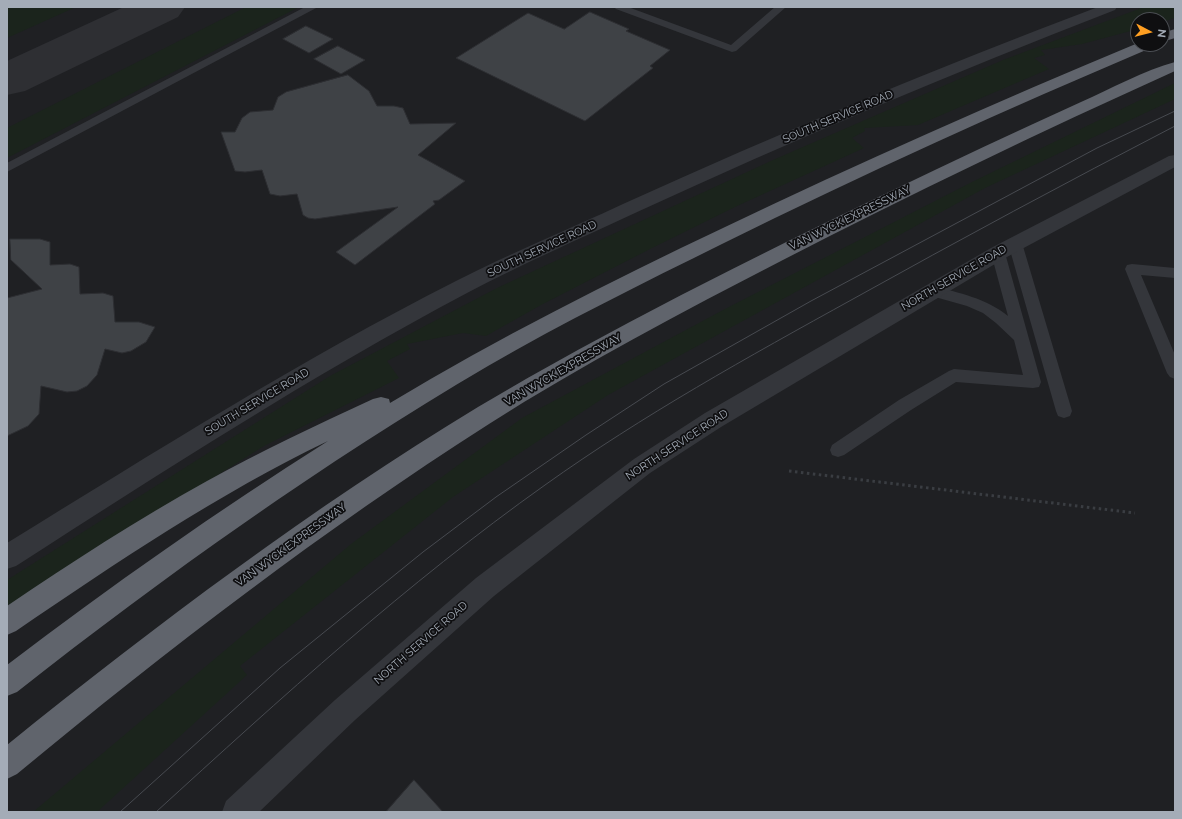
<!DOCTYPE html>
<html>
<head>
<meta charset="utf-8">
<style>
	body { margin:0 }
	#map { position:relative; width:1182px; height:819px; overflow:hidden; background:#141416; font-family:Raleway,sans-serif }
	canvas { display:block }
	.frame { position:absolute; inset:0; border:8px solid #a4acb7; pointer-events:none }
	.north { position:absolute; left:1130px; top:12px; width:40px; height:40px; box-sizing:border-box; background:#0f0f11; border:1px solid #4b4e53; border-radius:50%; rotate:97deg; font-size:11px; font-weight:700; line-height:16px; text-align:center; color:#a4acb7 }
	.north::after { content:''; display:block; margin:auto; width:14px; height:18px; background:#ff9f22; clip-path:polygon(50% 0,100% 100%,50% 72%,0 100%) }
</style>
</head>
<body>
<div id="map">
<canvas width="1182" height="819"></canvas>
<div class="frame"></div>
<div class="north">N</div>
</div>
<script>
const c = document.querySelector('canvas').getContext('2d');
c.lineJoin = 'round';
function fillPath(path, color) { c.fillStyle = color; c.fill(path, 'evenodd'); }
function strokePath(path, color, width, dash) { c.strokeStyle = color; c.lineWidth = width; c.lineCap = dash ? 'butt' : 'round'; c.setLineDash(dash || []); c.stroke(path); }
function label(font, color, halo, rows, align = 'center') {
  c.font = font + ' Raleway,sans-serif'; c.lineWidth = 3.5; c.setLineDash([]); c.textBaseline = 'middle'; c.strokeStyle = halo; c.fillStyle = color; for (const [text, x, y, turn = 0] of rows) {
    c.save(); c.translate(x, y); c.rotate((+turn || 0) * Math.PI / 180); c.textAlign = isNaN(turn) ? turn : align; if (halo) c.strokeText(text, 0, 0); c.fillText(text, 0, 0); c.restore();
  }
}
fillPath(new Path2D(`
	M7 7H1175V812H7ZM1138 20H1162V44H1138Z`), '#1f2023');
fillPath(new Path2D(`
	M7 7H76L7 38Z
	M246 7H299L7 158V128Z
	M1144 7H1175V18L1162 22V20H1138V29L1082 44 1041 50 1045 55 1034 58 1049 69 918 125 864 128 865 131 852 138 864 148 737 206 652 248 541 305 486 336 463 333 407 344 410 349 387 361 399 378 264 446 7 607V580L330 376 497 288 773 160 1003 60Z
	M1175 83V99L985 188 608 395 453 497 240 666 247 675 97 812H33L351 544 522 418 725 309 970 183Z`), '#1b241c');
fillPath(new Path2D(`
	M124 7H185L178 17 25 91 7 95V61Z`), '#2e2f33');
const building = new Path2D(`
	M590 12 629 29 626 31 670 50 650 66 653 68 585 121 456 58 528 13 564 29Z
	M306 26 333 39 309 53 283 39Z
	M338 46 365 60 341 74 314 59Z
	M348 75 369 91 377 106H394L403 108 410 124 456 123 418 155 465 181 439 200 433 201 435 204 355 265 336 252 398 207 315 219 308 218 303 215 297 194 280 196 270 194 262 170 245 172 235 171 221 132H235L242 118 250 112 273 110 278 97 286 92Z
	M10 239H40L50 242V265L70 264 79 267 80 294 103 293 113 296 115 322H139L155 327 146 342 131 351 122 353 105 349 97 375 87 386 77 391 67 392 41 386 39 414 28 426 7 436V298L42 289 11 260Z
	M414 780 443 812H386Z`);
fillPath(building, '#3f4246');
strokePath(building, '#2d2e32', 1);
strokePath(new Path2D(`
	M789 471 1135 513`), '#3a3d42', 3, [2.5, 3.5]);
fillPath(new Path2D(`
	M305 7H318L7 172V163Z
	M614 7H628L731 45 775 7H786L736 51 732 52 616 9Z
	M1015 238 1020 240 1022 243 1072 411 1070 416 1064 418 1058 416 1056 411 1008 243 1010 240Z
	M998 248 1003 250 1005 253 1041 382 1039 387 1033 388 956 382 911 410 844 455 838 457 832 455 830 450 832 445 899 400 949 371 954 369 1023 375 1014 340 996 323 983 313 967 306 928 295 926 291 928 287 933 286C959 293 986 298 1008 316L991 253 993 250Z
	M1132 264 1175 268V278L1141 275 1175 355V379L1170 377 1167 373 1125 269 1127 265Z`), '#34363b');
fillPath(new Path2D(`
	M1098 7H1117L1115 10C953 73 793 140 635 213 579 239 522 264 467 293 312 375 164 471 16 566L7 569V543C155 452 302 359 456 281 511 253 567 230 623 204 779 133 937 68 1098 7Z
	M1175 155V167L1005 258 721 427 650 473 494 596 355 720 259 812H222L226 801 335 700 476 578 634 459 705 413 991 248 1169 156Z`), '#34363b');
fillPath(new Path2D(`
	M1175 29V38L1162 42V33Z
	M1138 43 1155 44 1153 47C1007 109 863 174 722 244 643 283 564 322 488 366 323 463 167 574 17 692L7 696V665C111 586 217 511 328 441 218 494 117 562 16 631L7 635V606C72 562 138 519 207 481 261 451 317 425 373 399L381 397 389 399 390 403C498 338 609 282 723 228 859 163 998 101 1138 43Z
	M1175 62V71C1042 131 911 194 781 261 682 312 583 364 489 424 323 530 168 649 17 774L7 779V745C157 624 313 507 478 407 611 328 750 259 889 192 953 161 1017 131 1081 102 1110 89 1145 70 1175 62Z`), '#60646c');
strokePath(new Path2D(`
	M120 812 280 668 423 552 496 497 586 435 664 384 811 301 1097 148 1175 111
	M156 812C281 698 407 583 545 485 643 415 748 357 853 299 959 240 1067 182 1175 126`), '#474a50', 1);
label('11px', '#a4acb7', '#0f0f11', [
	["SOUTH SERVICE ROAD",838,117,-23],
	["VAN WYCK EXPRESSWAY",850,218,-26],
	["SOUTH SERVICE ROAD",542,249,-25],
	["NORTH SERVICE ROAD",954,278,-30],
	["VAN WYCK EXPRESSWAY",563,370,-30],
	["SOUTH SERVICE ROAD",257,402,-31],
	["NORTH SERVICE ROAD",677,445,-33],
	["VAN WYCK EXPRESSWAY",291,545,-36],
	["NORTH SERVICE ROAD",421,643,-41]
]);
</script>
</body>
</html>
